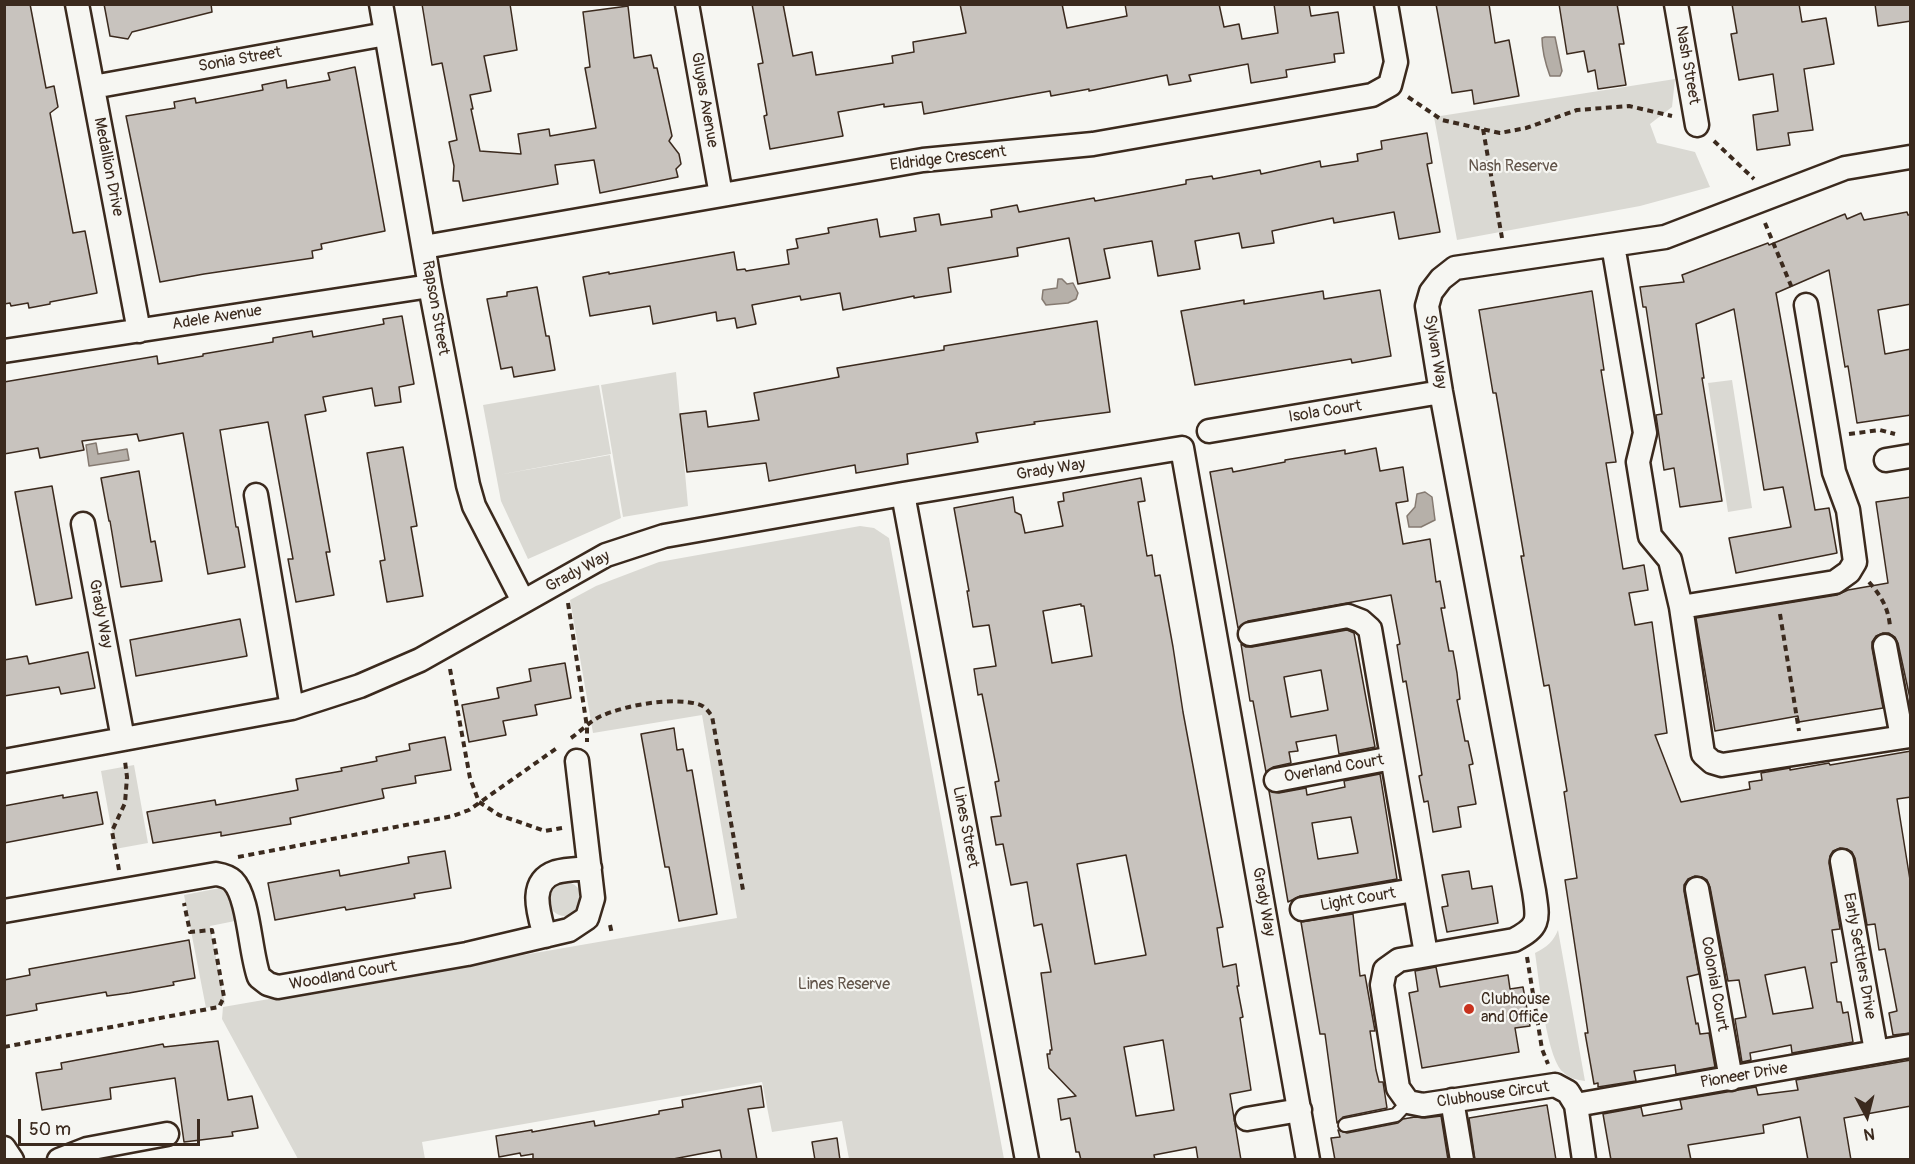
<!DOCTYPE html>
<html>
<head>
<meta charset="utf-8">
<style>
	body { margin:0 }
	#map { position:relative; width:1915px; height:1164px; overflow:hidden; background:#f6f6f2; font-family:Pangolin,sans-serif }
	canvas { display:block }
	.frame { position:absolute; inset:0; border:6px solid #3b2a1e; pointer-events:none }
	.north { position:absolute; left:1837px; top:1086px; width:60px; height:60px; -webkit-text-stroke:4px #f6f6f2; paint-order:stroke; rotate:173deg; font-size:16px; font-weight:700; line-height:24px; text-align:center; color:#3b2a1e }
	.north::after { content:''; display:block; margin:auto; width:21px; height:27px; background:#3b2a1e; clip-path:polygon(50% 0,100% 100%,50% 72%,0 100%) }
	.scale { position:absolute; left:18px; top:1119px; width:182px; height:27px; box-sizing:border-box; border:3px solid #3b2a1e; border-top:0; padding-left:8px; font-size:18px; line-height:21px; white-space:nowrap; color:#3b2a1e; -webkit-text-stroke:4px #f6f6f2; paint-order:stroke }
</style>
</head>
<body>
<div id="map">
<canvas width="1915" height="1164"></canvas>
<div class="frame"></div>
<div class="north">N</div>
<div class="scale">50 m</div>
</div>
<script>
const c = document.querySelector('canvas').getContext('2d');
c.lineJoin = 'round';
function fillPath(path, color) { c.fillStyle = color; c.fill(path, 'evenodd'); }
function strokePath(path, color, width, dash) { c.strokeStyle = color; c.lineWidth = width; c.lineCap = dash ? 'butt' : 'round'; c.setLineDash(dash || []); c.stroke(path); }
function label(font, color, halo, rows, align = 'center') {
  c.font = font + ' Pangolin,sans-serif'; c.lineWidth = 4.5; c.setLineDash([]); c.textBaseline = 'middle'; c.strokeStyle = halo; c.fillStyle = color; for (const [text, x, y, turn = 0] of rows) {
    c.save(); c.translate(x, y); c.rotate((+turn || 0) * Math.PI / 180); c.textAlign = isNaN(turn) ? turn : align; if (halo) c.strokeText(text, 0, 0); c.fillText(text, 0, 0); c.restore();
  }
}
fillPath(new Path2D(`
	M1675 79 1672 107 1650 124 1657 143 1695 152 1710 187 1640 206 1457 240 1434 117Z
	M676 372 688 506 623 517 601 385Z
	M1732 380 1752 508 1728 512 1708 383Z
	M599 385 611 454 498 475 610 455 621 518 528 559 501 501 483 405Z
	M860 526 874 528 889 538 1004 1159H849L842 1121 772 1132 762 1082 422 1142 425 1159H298L222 1019 223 1007 737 918 702 715 593 733 570 600 596 586 659 562Z
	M134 765 148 843 115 849 101 771Z
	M548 899a17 17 0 1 1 34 0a17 17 0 1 1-34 0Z
	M220 888 230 895 235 921 210 926 225 1004 206 1008 184 895Z
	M1558 930 1585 1081C1577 1080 1568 1078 1563 1072 1546 1057 1539 978 1535 953 1547 947 1553 942 1558 930Z`), '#dad9d3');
const water = new Path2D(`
	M1545 37H1555L1562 71 1560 76H1550C1546 65 1542 50 1542 38Z
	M1058 279H1062L1067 284 1073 283 1078 293 1076 299 1068 303 1046 305 1042 299 1043 290 1057 288Z
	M96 443 98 454 127 449 129 460 89 466 86 445Z
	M1425 492 1432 497 1435 520 1421 527H1409L1407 516 1415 507 1417 494Z`);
fillPath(water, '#b6b0a9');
strokePath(water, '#857a71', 1.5);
const building = new Path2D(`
	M4 4H30L46 88 54 86 58 107 50 113 73 233 85 231 97 293 50 302V304L29 308 28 303 11 306 10 303 4 304Z
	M104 4H211L212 12 132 32 128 39 110 36Z
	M422 4H510L517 50 484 56 491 91 470 95 473 109H471L480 151 521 154 518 134 549 129 550 136 596 128 585 68 590 67 583 12 628 6 634 58 651 55 654 68H657L672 136 669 141 679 154 681 164 676 169 678 177 600 193 594 160 555 165 558 184 463 201 459 181H453L454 166 449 142 457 140 442 63 432 65Z
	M752 4H783L793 56 812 52 816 75 893 63 892 56 914 52 913 42 966 33 960 4H1062L1067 28 1127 16 1125 4H1219L1224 27 1239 24 1242 39 1278 33 1274 4H1309L1311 16 1338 12 1344 53 1334 54 1335 62 1286 70 1287 77 1251 83 1248 64 1189 75 1191 81 1169 85 1167 75 1089 91V89L1051 96 1050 91 924 114 922 102 884 107V104L838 112 843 136 770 149 764 116 767 115 758 64 763 63Z
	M1436 4H1489L1495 43 1509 40 1519 96 1474 104 1472 90 1452 93Z
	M1559 4H1617L1624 44H1619L1626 85 1598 89 1595 70 1588 72 1584 51 1567 54Z
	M1732 4H1799L1802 22 1826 18 1834 64 1804 69 1813 130 1788 133 1790 145 1757 150 1753 115 1778 111 1773 74 1739 80 1731 34 1737 33Z
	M1875 4H1911V21L1878 26Z
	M355 67 385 231 321 244 322 249 312 251 313 258 204 274 160 282 126 116 175 108 174 102 195 98 196 103 263 90 262 85 286 80 287 88 330 80 328 73Z
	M1427 133 1432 163 1427 164 1440 232 1399 239 1394 212 1334 223 1333 218 1272 231 1274 243 1242 248 1239 233 1195 241 1200 269 1158 276 1152 241 1104 249 1110 278 1078 284 1069 238 1017 248 1018 256 948 268 951 292 914 298V296L843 310 840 293 801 300 800 296 752 305 756 324 737 328 735 318 717 321 716 312 653 324 650 306 590 316 583 277 609 272V274L734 252 737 270 745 269 746 271 789 264 787 250 798 248 796 239 829 233 828 228 877 219 880 237 916 231 914 218 939 214 941 225 992 217 991 210 1017 205 1019 212 1094 198 1095 201 1186 184V180L1212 176 1213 179 1260 170 1261 174 1320 161 1321 167 1358 161 1357 154 1382 149 1381 141Z
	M1907 212 1908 215H1911V304L1878 310 1885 354 1911 349V415L1857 423 1848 366 1845 367 1829 270 1776 293 1815 510 1829 508 1837 553 1736 573 1729 538 1791 527 1783 487 1764 490 1734 309 1696 324 1704 378H1702L1722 501 1680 507 1674 468 1664 470 1656 415 1662 414 1646 307H1643L1640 287 1684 282 1682 275 1768 243 1769 245 1845 214 1847 219 1861 213 1864 220Z
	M537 287 546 336H549L555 370 514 377 512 367 501 369 487 299 507 296V292Z
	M1380 290 1391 356 1352 363 1351 359 1195 385 1181 311 1244 300V304L1323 291 1324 299Z
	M1592 291 1604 370H1601L1616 462 1606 463 1623 569 1644 565 1648 590 1629 593 1635 625 1652 622 1667 733 1655 735 1681 802 1750 789 1749 782 1762 780 1761 773 1790 768V770L1829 763 1830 765 1911 751V797L1897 799 1911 886V1033L1893 1035 1889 1013 1897 1011 1885 949 1879 950 1875 924 1867 925 1855 858 1852 852 1847 849 1840 848 1833 851 1830 856 1829 863 1840 929 1832 930 1837 962 1831 963 1837 1002H1841L1843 1013 1848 1012 1853 1042 1792 1053 1791 1045 1750 1053 1751 1060 1742 1062 1735 1019 1746 1017 1739 980 1728 981 1710 887 1707 880 1702 877 1695 876 1688 879 1684 885V891L1699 974 1687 977 1696 1024 1698 1023 1700 1034 1709 1033 1715 1067 1676 1074 1675 1065 1634 1071 1636 1081 1598 1087V1083L1594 1084 1585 1033H1588L1565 880 1577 878 1564 792 1567 791 1549 685 1544 686 1521 556H1524L1496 393H1493L1479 310ZM1805 967 1813 1008 1773 1014 1765 975Z
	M402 316 414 384 399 387 401 402 375 406 372 388 323 397 326 411 305 415 330 552H326L334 595 296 602 288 559H293L268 422 220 430 236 527H238L245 567 208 574 183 433 139 441 137 434 82 441 84 450 40 458 38 448 4 454V382L157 356 158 364 203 356V354L273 342V338L312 331 313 337 384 324 383 319Z
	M1097 321 1110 412 1034 422 1035 424 976 433 978 442 907 454 908 464 856 473 855 465 769 481 766 463 687 472 680 414 706 411 708 427 759 420 754 393 839 377 837 368 944 350V346Z
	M403 447 417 526 411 527 423 596 387 602 380 561 385 560 367 453Z
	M1376 448 1380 471 1403 467 1408 501 1396 503 1403 544 1430 539 1436 582 1440 581 1445 608H1441L1449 651H1453L1457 673 1460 699 1457 700 1465 741H1468L1473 764 1469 765 1476 804 1458 807 1461 827 1433 832 1428 801 1424 802 1419 776 1422 775 1406 681 1403 682 1397 645 1400 644 1391 595 1248 621 1238 628 1210 472 1232 468 1233 472 1285 462V460L1345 450V454Z
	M139 471 151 542 155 541 162 581 121 587 110 521H109L101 478Z
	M1141 478 1145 501 1138 502 1147 556 1152 555 1155 576 1160 575 1173 647 1183 712 1223 927 1217 928 1223 967 1236 964 1239 986H1237L1243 1017 1240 1018 1251 1090 1230 1094 1241 1160H1198L1196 1147 1154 1155 1155 1160H1081L1079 1152H1076L1070 1118 1061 1120 1058 1099 1076 1096 1049 1068 1047 1054H1050V1050H1052L1041 973 1051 972 1042 924 1034 926 1027 882 1011 885 1003 844 996 845 991 817 1001 816 995 782 999 781 982 694 978 695 974 669 996 666 989 625 973 627 967 591H969L954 508 1013 497 1015 512 1021 515 1025 533 1063 526 1058 502 1064 501 1063 493ZM1081 604V606H1084L1092 656 1052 663 1043 611ZM1126 855 1146 955 1095 964 1077 864ZM1163 1040 1174 1110 1136 1116 1124 1047Z
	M52 486 72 598 36 605 15 492Z
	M1911 497V703L1898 643 1895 637 1889 633H1883L1876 636 1872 642V648L1883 708 1799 722 1798 716 1715 731 1696 618 1837 595 1848 590 1888 583 1876 502Z
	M240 619 247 656 136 676 130 640Z
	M1347 630 1354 633 1375 747 1339 754 1336 735 1296 742 1298 751 1289 752 1291 763 1273 767 1266 772 1253 701H1250L1241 644 1246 647H1252ZM1321 670 1328 710 1291 717 1284 677Z
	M88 652 95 688 61 694 59 687 4 696V660L27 656 29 664Z
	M565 663 571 698 535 705 537 715 503 721 506 735 469 742 462 705 499 698 497 688 531 681 529 669Z
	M674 728 677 750 683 749 687 771 692 770 717 914 679 921 669 867H665L641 734Z
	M445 737 451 770 415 776 416 783 382 789 384 798 290 818 291 824 221 836V832L153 843 147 812 215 800 216 805 298 790 296 779 342 771 341 768 377 761 376 757 410 750 409 744Z
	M1380 774 1397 879 1300 896 1288 902 1269 791 1279 793 1306 788 1307 795 1345 787 1344 781ZM1351 817 1358 853 1318 859 1312 823Z
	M97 792 103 824 4 843V806L63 795V798Z
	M445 851 451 888 414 894 415 898 346 910 345 907 275 920 268 883 339 870 340 876 409 863 408 857Z
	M1469 871 1472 889 1492 886 1498 923 1447 932 1442 907 1448 906 1442 875Z
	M1353 914 1360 976 1365 975 1375 1031H1370L1376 1070 1379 1082H1383L1387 1108 1343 1117 1337 1123 1325 1034H1320L1301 922Z
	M189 940 195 978 173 982 174 985 129 993 107 996 106 992 36 1004 37 1010 4 1016V980L30 975 29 969Z
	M1436 967 1440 987 1508 975 1510 989 1523 987 1530 1026 1515 1028 1519 1052 1422 1068 1409 993 1418 991 1415 971Z
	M218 1041 228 1100 252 1096 258 1128 232 1132 233 1136 184 1142 175 1078 110 1088 111 1099 42 1110 36 1073 62 1069 61 1063 163 1044 164 1047Z
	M1911 1060V1106L1844 1118 1851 1160H1808L1800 1117 1763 1125 1764 1133 1688 1145 1691 1160H1611L1603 1114 1641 1107 1643 1116 1682 1109 1680 1100 1756 1087 1758 1095 1798 1090 1796 1080Z
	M761 1086 764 1107 748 1109 757 1160H722L720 1150 668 1160H533V1154L521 1156 520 1153 499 1157 496 1136 532 1130V1132L594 1121 595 1126 659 1114V1111L683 1107 682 1100Z
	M1547 1105 1556 1160H1475L1469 1118Z
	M1441 1116 1448 1160H1335L1331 1138 1340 1137 1338 1130 1347 1133 1398 1123 1403 1119 1415 1117 1425 1118Z
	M837 1138 840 1160H815L812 1142Z`);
fillPath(building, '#c8c3be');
strokePath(building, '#3b2a1e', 1.5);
const lane = new Path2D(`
	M1345 1125 1396 1115 1408 1102`);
const street = new Path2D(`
	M77 4 139 331
	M381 4 430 286 468 485 474 506 523 601
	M687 4 721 195
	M1676 4 1697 125
	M93 87 386 34
	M1613 245 1645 433 1638 462 1650 536 1670 560 1681 607 1703 754 1712 762 1722 765 1910 736
	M424 247 923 160 1093 144 1372 95 1390 85 1396 62 1386 4
	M4 351 430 286
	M1209 431 1441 392
	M1886 460 1910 456
	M903 494 1027 1160
	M256 495 292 708
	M83 524 123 739
	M1681 607 1835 582 1849 572 1855 562 1848 510 1834 472 1806 305
	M1250 634 1348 616 1361 621 1370 629 1426 954
	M1885 646 1902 737
	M4 761 292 708 360 686 420 660 606 555 664 536 903 494 1182 448 1308 1160
	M1276 780 1392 758
	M1842 861 1876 1051
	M1697 889 1731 1079
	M1302 909 1414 890
	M4 911 216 874C222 875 229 877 233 881 249 897 250 953 259 977L268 984 278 987 467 954 569 930 587 918 593 898 577 761
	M545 936C539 914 527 882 556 872 566 869 580 869 590 868
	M1452 1100 1462 1160
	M1576 1105 1910 1046
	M1247 1119 1300 1110
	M4 1148 12 1160
	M59 1160 87 1149 167 1134
	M1584 1160 1576 1105 1568 1092 1555 1085 1423 1105 1408 1102 1398 1088 1382 985 1385 970 1399 960 1514 940C1541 926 1538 919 1534 891L1441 392 1427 306 1431 292 1441 279 1455 268 1665 237 1845 168 1910 157`);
strokePath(lane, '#3b2a1e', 16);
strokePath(street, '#3b2a1e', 27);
strokePath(new Path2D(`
	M1408 97 1442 120 1500 133 1526 128 1577 110 1629 106 1672 116
	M1483 129 1502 238
	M1714 141 1754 179
	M1765 223 1792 288
	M1849 434 1880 430 1895 434
	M1869 582C1881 596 1888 607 1890 626
	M568 603 587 727V742
	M1780 614 1799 731
	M450 669 470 778 479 802 499 815 545 831 562 828
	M571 738C580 732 590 721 601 716 627 705 670 697 698 704 705 706 708 711 712 716L743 890
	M238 857 453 816 469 810 557 748
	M119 870 112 831 125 803 127 777 125 761
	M610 925 612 934
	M1527 957 1542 1049 1548 1064
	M4 1047 219 1007 224 997 212 930 190 932 184 903`), '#3b2a1e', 4, [6, 4.5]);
strokePath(lane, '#f6f6f2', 12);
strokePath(street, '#f6f6f2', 22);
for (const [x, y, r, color] of [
	[1469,1009,6,"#c8321e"]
]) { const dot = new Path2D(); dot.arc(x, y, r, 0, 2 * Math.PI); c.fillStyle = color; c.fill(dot); strokePath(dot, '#f6f6f2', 2); }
label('16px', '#3b2a1e', '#f6f6f2', [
	["Sonia Street",240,60,-10],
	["Nash Street",1687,65,80],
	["Gluyas Avenue",704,100,80],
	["Eldridge Crescent",948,159,-7],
	["Medallion Drive",108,167,79],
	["Rapson Street",435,308,80],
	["Adele Avenue",217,318,-9],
	["Sylvan Way",1435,352,81],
	["Isola Court",1325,412,-9],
	["Grady Way",1051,470,-9],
	["Grady Way",578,572,-28],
	["Grady Way",100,614,79],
	["Overland Court",1334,769,-10],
	["Lines Street",965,827,79],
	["Light Court",1358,900,-10],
	["Grady Way",1263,902,80],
	["Early Settlers Drive",1859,956,80],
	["Woodland Court",343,976,-10],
	["Colonial Court",1714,984,80],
	["Pioneer Drive",1744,1076,-10],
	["Clubhouse Circut",1493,1095,-8]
]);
label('16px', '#63564b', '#f6f6f2', [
	["Nash Reserve",1513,167],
	["Lines Reserve",844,985]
]);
label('16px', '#3b2a1e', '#f6f6f2', [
	["Clubhouse",1481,1000],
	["and Office",1481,1018]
], 'left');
</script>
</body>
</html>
